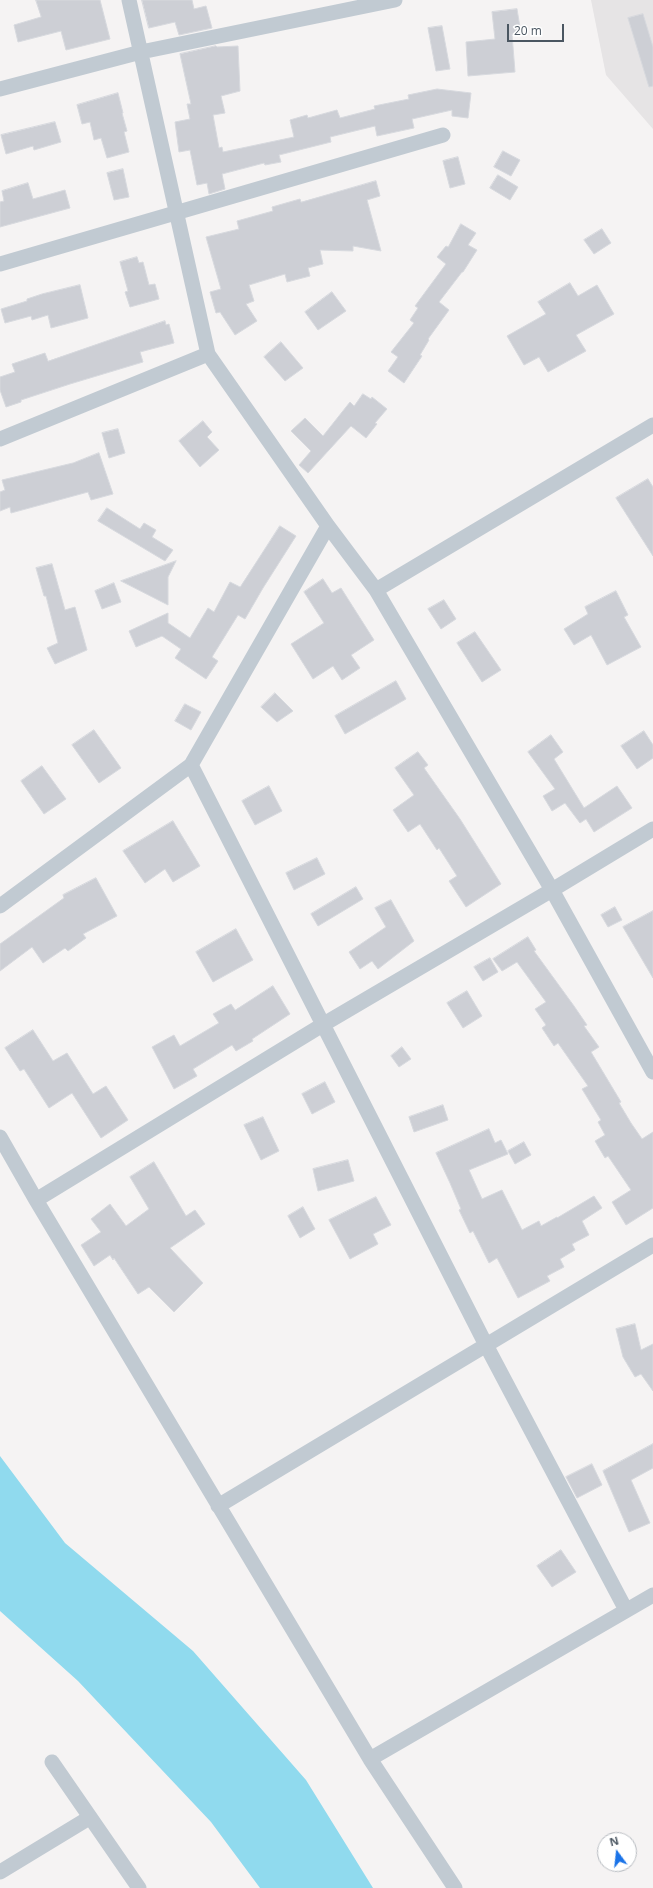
<!DOCTYPE html>
<html>
<head>
<meta charset="utf-8">
<style>
	body { margin:0 }
	#map { position:relative; width:653px; height:1888px; overflow:hidden; background:#f5f3f3; font-family:"Open Sans",sans-serif }
	canvas { display:block }
	.north { position:absolute; left:597px; top:1832px; width:40px; height:40px; box-sizing:border-box; background:#fff; border:1px solid #b7bbc0; border-radius:50%; rotate:345deg; font-size:11px; font-weight:700; line-height:16px; text-align:center; color:#4a5661 }
	.north::after { content:''; display:block; margin:auto; width:14px; height:18px; background:#1a73e8; clip-path:polygon(50% 0,100% 100%,50% 72%,0 100%) }
	.scale { position:absolute; left:507px; top:24px; width:57px; height:18px; box-sizing:border-box; border:2px solid #4a5661; border-top:0; padding-left:5px; font-size:12px; line-height:14px; white-space:nowrap; color:#4a5661; -webkit-text-stroke:3px #fff; paint-order:stroke }
</style>
</head>
<body>
<div id="map">
<canvas width="653" height="1888"></canvas>
<div class="north">N</div>
<div class="scale">20 m</div>
</div>
<script>
const c = document.querySelector('canvas').getContext('2d');
c.lineJoin = 'round';
function fillPath(path, color) { c.fillStyle = color; c.fill(path, 'evenodd'); }
function strokePath(path, color, width, dash) { c.strokeStyle = color; c.lineWidth = width; c.lineCap = dash ? 'butt' : 'round'; c.setLineDash(dash || []); c.stroke(path); }
fillPath(new Path2D(`
	M591 0H653V129L606 75Z`), '#e6e4e5');
fillPath(new Path2D(`
	M0 1456 65 1543 193 1651 306 1780 373 1888H260L211 1822 78 1681 0 1611Z`), '#90daee');
const building = new Path2D(`
	M36 0H100L110 39 66 50 61 31 18 42 14 25 41 17Z
	M142 0H192L194 9 206 6 212 28 179 35 175 22 149 28Z
	M517 9 521 33 512 34 515 72 468 76 466 42 495 39 492 12Z
	M643 14 653 47V86L649 87 628 18Z
	M442 26 450 69 436 71 428 28Z
	M216 46 217 47 238 46 240 91 221 96 225 113 213 115 219 148 222 147 223 152 294 137 290 120 307 115 308 118 337 110 340 118 375 109 374 106 409 99 408 95 437 89 471 93 468 118 452 116V110L412 119 414 128 377 136 375 126 330 137 331 142 279 155 281 162 265 165 264 163 222 174 225 189 209 194 207 183 197 185 190 150 179 152 175 122 190 119 187 104H191L180 54Z
	M118 93 123 113H122L127 131 124 132 129 152 107 158 101 138 94 140 90 122 82 124 77 105Z
	M55 122 61 142 34 150 33 146 6 154 1 135Z
	M503 151 520 160 511 176 494 167Z
	M458 157 465 184 450 188 443 161Z
	M123 169 129 197 114 200 107 173Z
	M498 175 518 187 510 200 490 188Z
	M376 181 380 196 367 200 381 251 353 246V251L320 250 323 264 308 268 310 276 287 282 285 274 249 285 254 301 246 304 257 321 235 335 220 312 216 313 210 292 221 289 206 237 239 229 237 221 273 211 272 207 300 199 301 202Z
	M28 183 33 199 65 190 70 208 0 227V202L4 201 2 191Z
	M461 224 476 233 468 245 477 250 463 272H462L439 302 449 310 428 339 429 340 420 355 422 356 404 383 388 371 398 357 391 352 414 323 410 320 418 308 415 306 446 264 437 257 446 246 448 247Z
	M602 229 611 243 594 254 584 240Z
	M137 257 139 263 143 262 149 285 155 284 159 299 130 307 125 292 128 291 120 262Z
	M570 283 578 296 597 285 614 314 576 335 586 351 548 372 539 357 524 365 507 336 546 314 538 302Z
	M80 285 88 318 51 328 48 315 32 320 31 316 5 323 1 309 27 301V299L42 294Z
	M332 292 346 311 318 330 305 312Z
	M165 321 166 325 169 324 174 343 140 352 143 362 70 384 21 400V402L6 407 0 390V377L15 372 12 364 45 353 48 361Z
	M281 342 303 368 285 381 264 357Z
	M363 394 371 399 372 397 387 409 375 423 377 424 366 438 351 426 308 473 299 465 311 451 291 431 305 418 323 436 350 402 354 406Z
	M203 421 212 432 207 437 219 450 200 467 179 441Z
	M118 429 125 453 109 458 102 433Z
	M99 453 113 494 91 500 88 492 11 513 10 507 0 511V492L5 490 2 480 73 463Z
	M648 479 653 487V556L616 498Z
	M107 508 140 529 144 523 156 530 152 537 173 550 165 561 98 521Z
	M280 526 296 536 263 588 245 619 238 615 212 657 218 661 206 679 175 658 181 649 162 636 136 647 129 631 168 613V623L190 638 208 608 214 612 230 582 240 587Z
	M176 561 168 577V605L121 581Z
	M52 564 65 610 75 607 87 650 55 664 47 648 58 643 46 596H44L36 568Z
	M323 579 332 593 341 588 374 640 351 655 360 668 342 680 333 666 313 679 291 644 324 623 304 592Z
	M114 583 121 602 102 609 95 591Z
	M616 591 628 615 624 617 641 647 607 665 591 635 574 645 564 629 588 614 585 607Z
	M444 600 456 619 441 629 428 609Z
	M475 632 501 670 482 682 457 643Z
	M396 681 406 699 345 734 335 716Z
	M275 693 293 711 277 722 261 707Z
	M185 704 201 712 191 730 175 721Z
	M94 730 121 768 99 783 72 745Z
	M644 731 653 745V758L637 769 621 746Z
	M551 735 563 752 554 759 584 808 617 786 632 808 594 832 586 819 580 823 565 803 552 811 543 796 555 789 528 752Z
	M418 752 428 765 424 768 460 819 501 884 466 907 449 881 457 876 439 848 437 850 420 824 408 832 393 810 414 795 395 768Z
	M42 766 66 799 44 814 21 781Z
	M269 786 282 811 255 825 242 801Z
	M173 821 200 866 173 882 165 869 145 883 123 851Z
	M317 858 325 874 294 890 286 873Z
	M96 878 117 916 83 934 86 938 68 951 65 948 43 963 32 947 0 971V944L64 898 63 895Z
	M356 887 363 899 318 926 311 914Z
	M391 900 414 941 378 969 372 961 360 969 349 952 386 927 375 908Z
	M615 907 622 920 608 927 601 915Z
	M653 911V978L623 927Z
	M236 929 253 960 213 982 196 952Z
	M528 937 536 950 534 951 574 1006 587 1025 584 1026 599 1047 591 1052 621 1102 619 1103 631 1123 642 1139 653 1132V1208L626 1225 612 1202 631 1190 608 1156 605 1158 595 1141 605 1135 598 1122 601 1120 582 1089 588 1086 558 1043 554 1046 542 1028 546 1025 535 1009 546 1002 517 962 502 971 493 959Z
	M490 958 498 972 483 981 474 967Z
	M273 986 290 1014 252 1039 253 1041 236 1051 232 1045 193 1069 197 1076 174 1089 152 1047 174 1035 180 1046 219 1023 213 1014 231 1004 235 1010Z
	M467 991 482 1016 463 1028 447 1003Z
	M33 1030 53 1061 67 1053 93 1094 106 1086 128 1120 101 1138 72 1093 49 1108 24 1069 20 1071 5 1048Z
	M402 1047 411 1059 399 1067 391 1056Z
	M325 1082 335 1102 312 1114 302 1094Z
	M443 1105 448 1120 414 1132 409 1117Z
	M263 1117 279 1151 261 1160 244 1125Z
	M489 1129 495 1143 501 1140 508 1154 469 1170 482 1199 502 1190 522 1230 539 1221 541 1226 557 1217V1218L594 1196 602 1208 582 1221 589 1235 572 1244 575 1250 560 1259 564 1267 547 1276 550 1281 518 1298 497 1258 489 1263 473 1231 470 1233 459 1210 461 1209 450 1183 436 1153Z
	M524 1142 531 1155 515 1164 508 1151Z
	M348 1160 354 1181 318 1191 313 1169Z
	M154 1162 186 1216 195 1210 205 1224 170 1248 203 1283 174 1312 149 1287 138 1294 114 1258 113 1260 110 1255 94 1266 81 1245 101 1232 91 1219 110 1204 126 1226 149 1209 130 1177Z
	M376 1197 391 1225 373 1234 378 1244 350 1259 329 1220Z
	M303 1207 315 1229 300 1238 288 1216Z
	M635 1324 641 1350 653 1344V1391L641 1374 635 1377 623 1357 616 1329Z
	M653 1444V1468L631 1480 650 1523 629 1532 603 1471Z
	M592 1464 602 1485 577 1498 566 1477Z
	M561 1550 576 1572 552 1587 537 1566Z`);
fillPath(building, '#cdcfd5');
strokePath(building, '#d7d9de', 1);
strokePath(new Path2D(`
	M129 0 208 354 328 526 376 590 552 890 653 1072
	M0 89 141 52 395 0
	M0 264 443 135
	M0 439 208 354
	M376 590 653 425
	M191 765 486 1345 626 1610
	M0 906 191 765 328 526
	M0 1137 36 1200 370 1759 455 1888
	M36 1200 324 1024 552 890 653 829
	M218 1506 653 1245
	M370 1759 653 1595
	M52 1762 139 1888
	M0 1872 89 1818`), '#c1cad2', 15);
</script>
</body>
</html>
